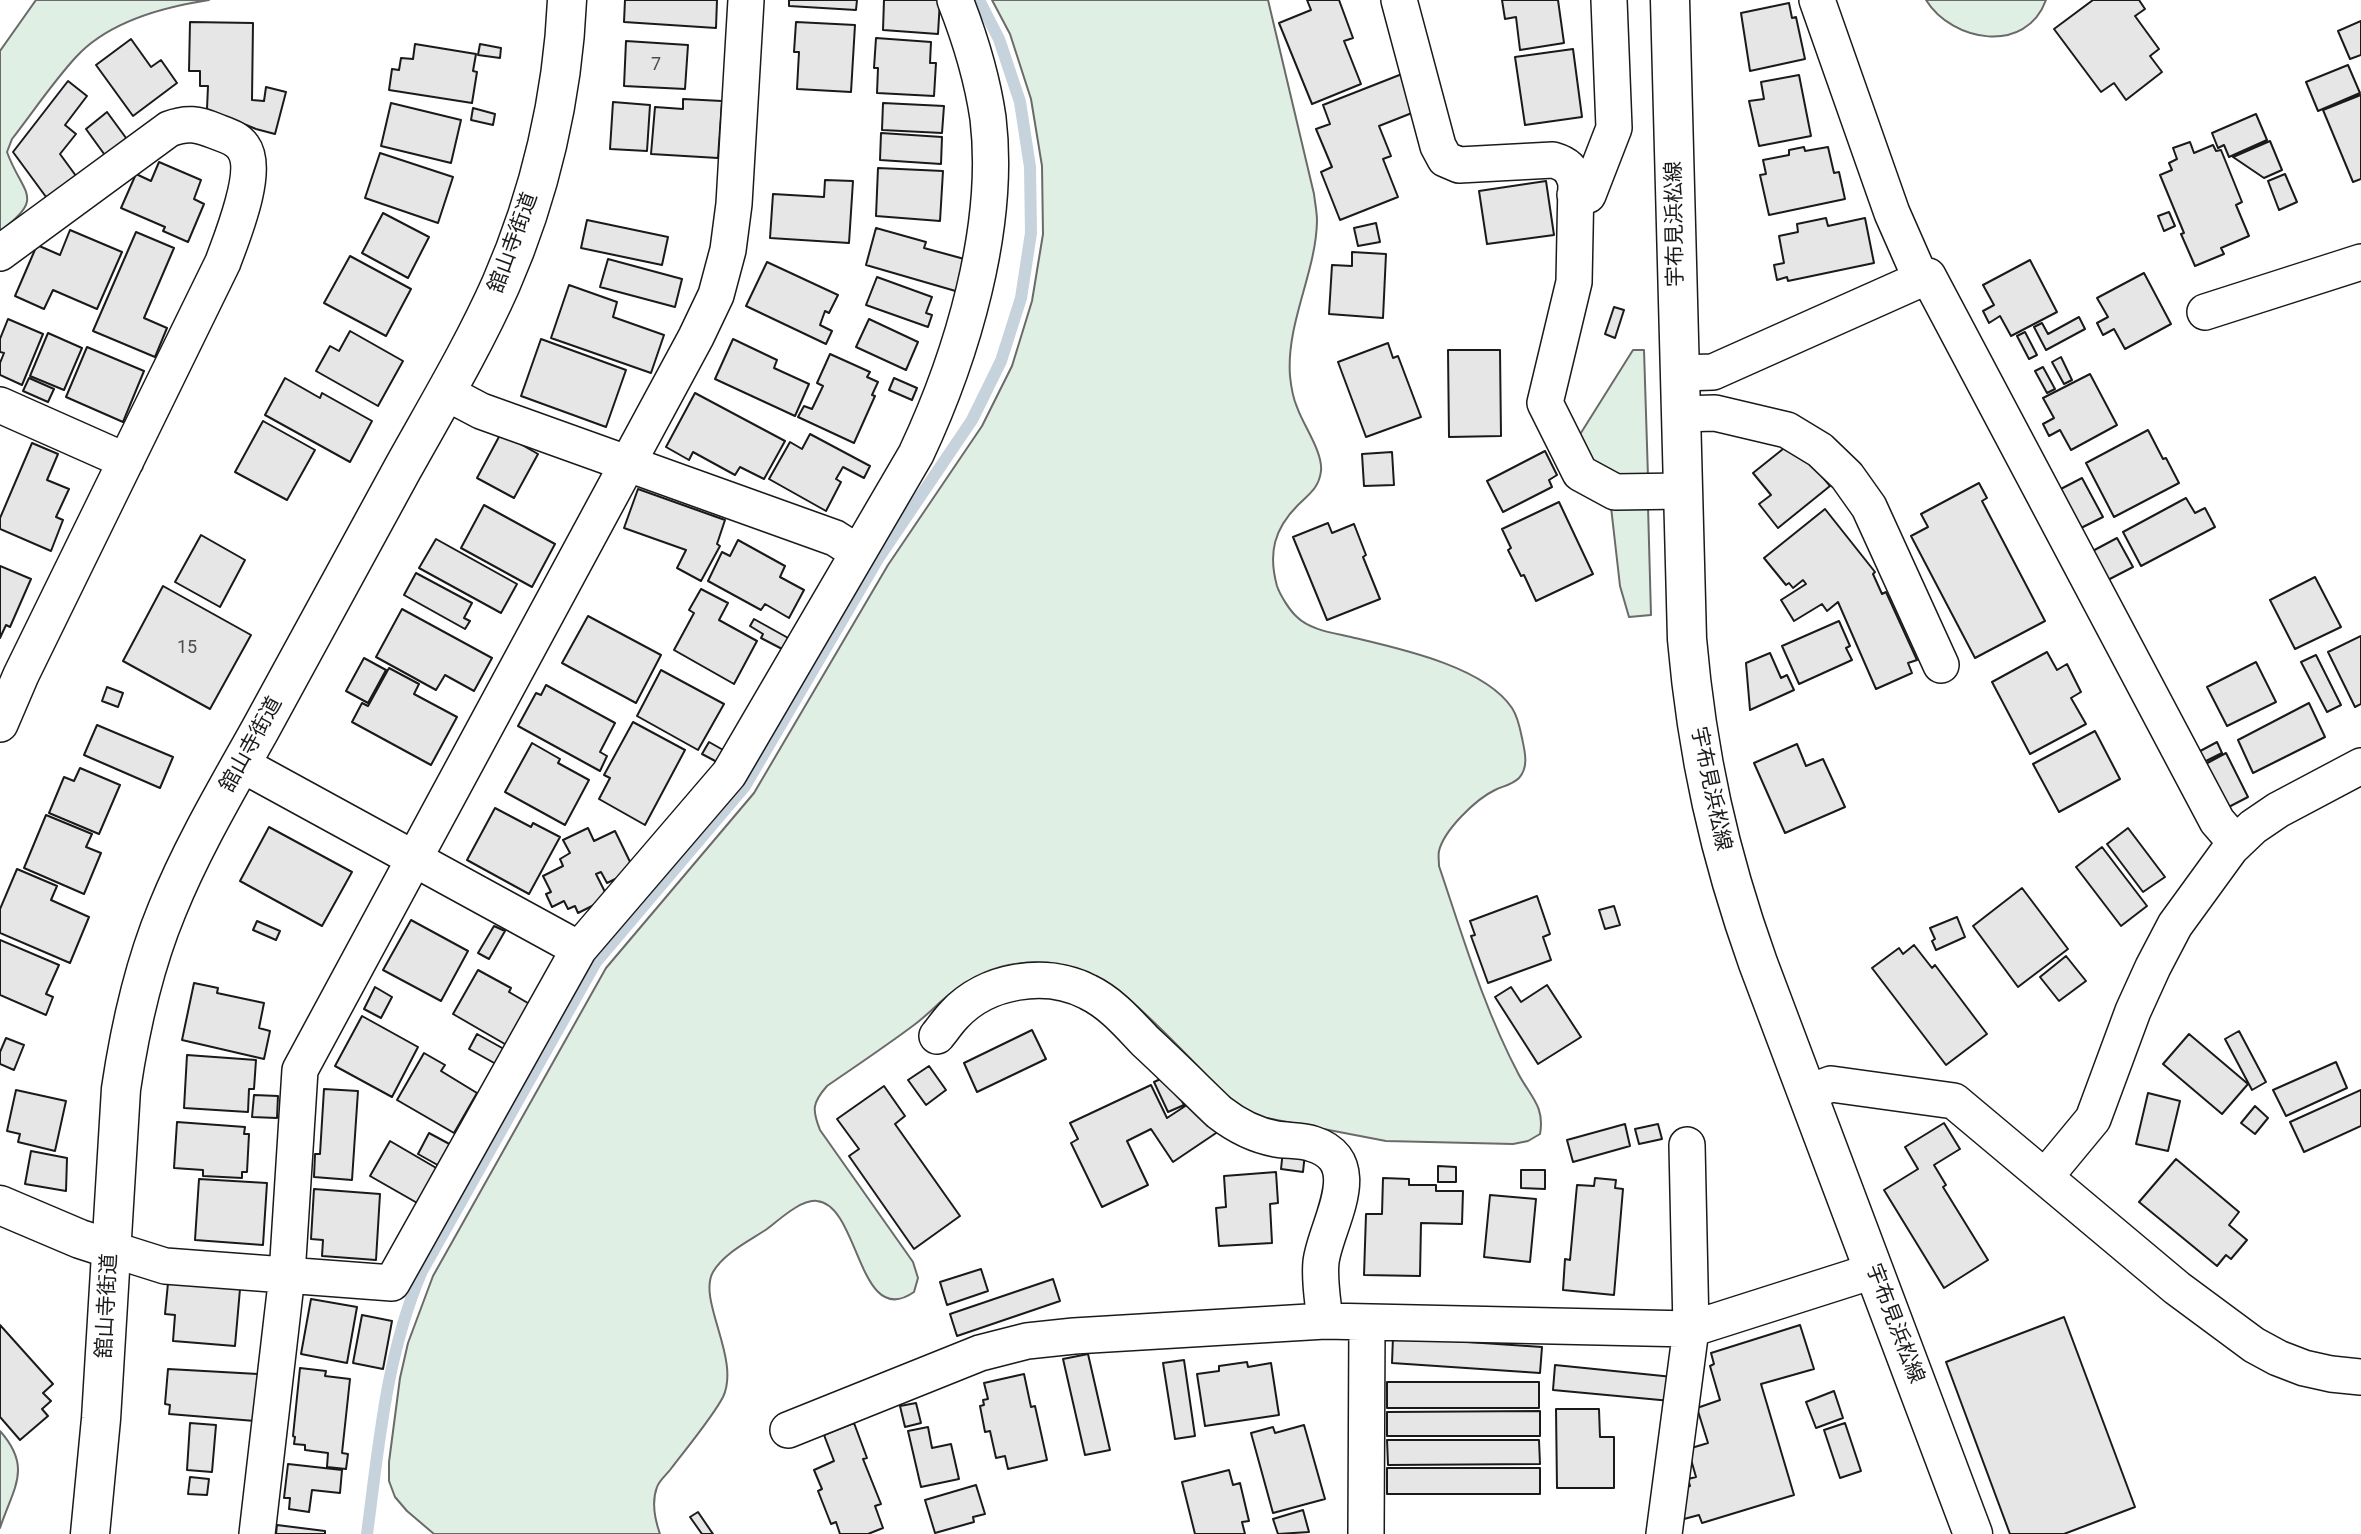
<!DOCTYPE html>
<html>
<head>
<meta charset="utf-8">
<style>
	body { margin:0 }
	canvas { display:block; background:#fff }
</style>
</head>
<body>
<canvas width="2361" height="1534"></canvas>
<script>
const c = document.querySelector('canvas').getContext('2d');
c.lineJoin = 'round';
function fillPath(path, color) { c.fillStyle = color; c.fill(path, 'evenodd'); }
function strokePath(path, color, width, dash) { c.strokeStyle = color; c.lineWidth = width; c.lineCap = dash ? 'butt' : 'round'; c.setLineDash(dash || []); c.stroke(path); }
function label(font, color, halo, rows, align = 'center') {
  c.font = font + ' Roboto,"Noto Sans JP",sans-serif'; c.lineWidth = 5; c.setLineDash([]); c.textBaseline = 'middle'; c.strokeStyle = halo; c.fillStyle = color; for (const [text, x, y, turn = 0] of rows) {
    c.save(); c.translate(x, y); c.rotate((+turn || 0) * Math.PI / 180); c.textAlign = isNaN(turn) ? turn : align; if (halo) c.strokeText(text, 0, 0); c.fillText(text, 0, 0); c.restore();
  }
}
const green = new Path2D(`
	M36 0H209C163 7 108 22 76 57 53 82 33 112 12 139L7 152C22 194 47 197 0 231V51Z
	M992 0H1268L1314 194C1315 203 1317 212 1317 221 1316 273 1286 323 1290 376 1291 386 1293 398 1297 407 1303 425 1323 452 1321 471 1319 488 1309 494 1298 505 1274 529 1268 553 1277 586 1280 595 1290 611 1297 617 1310 630 1334 633 1351 637 1397 648 1484 666 1512 708 1518 717 1520 728 1522 738 1525 752 1529 767 1519 778 1512 785 1503 786 1495 790 1476 799 1444 830 1439 851 1438 855 1439 861 1439 866 1463 937 1484 1009 1519 1075 1531 1097 1545 1107 1540 1134L1528 1141 1513 1144 1386 1141 1261 1117 1244 1110 1230 1099C1195 1064 1161 1026 1123 994 1081 958 1016 952 968 981 948 992 933 1011 914 1025 886 1046 856 1066 827 1086 812 1103 812 1110 820 1130L913 1262 918 1278 914 1292C858 1331 860 1205 817 1201 801 1199 779 1220 767 1229 749 1241 724 1253 713 1272 697 1300 741 1359 723 1397 712 1418 685 1450 670 1470 666 1475 659 1481 657 1487 651 1503 655 1520 660 1534H434L407 1511 395 1497 389 1481V1462L400 1378 408 1343 433 1276 606 968 754 793 888 565 982 426 1012 366 1032 301 1043 234 1042 166 1031 99 1010 34Z
	M1926 0H2046C2026 55 1952 42 1926 0Z
	M1633 350H1644L1648 477H1619L1592 462 1579 436Z
	M1648 506 1651 615 1629 617 1620 586 1611 507Z
	M0 1431C33 1468 13 1488 0 1528Z`);
fillPath(green, '#e0efe3');
strokePath(green, '#6a6a6a', 2);
strokePath(new Path2D(`
	M367 1534C379 1444 386 1355 422 1271L596 962 745 786 878 559 972 420 1001 361 1021 298 1031 233 1030 167 1020 102 999 39 979 0`), '#c6d2dc', 12);
const building = new Path2D(`
	M625 0H717L716 28 624 22Z
	M789 0H857L856 10 789 6Z
	M884 0H940L938 34 883 30Z
	M1307 0H1339L1353 38 1344 41 1361 84 1312 104 1279 23 1311 10Z
	M1502 0H1558L1564 43 1520 50 1516 17 1505 19Z
	M2093 0H2139L2145 9 2135 16 2159 49 2150 56 2162 72 2126 100 2114 83 2101 92 2054 29Z
	M1789 3 1792 18 1796 17 1805 59 1750 71 1741 13Z
	M2361 21V55L2350 59 2338 31Z
	M190 22 253 23 252 100 264 101 266 87 286 92 275 134 256 129 207 109 208 86H200V71H189Z
	M796 22 855 25 851 92 797 89 799 52H794Z
	M876 38 931 42 930 63H936L934 96 877 93 878 68H874Z
	M131 39 151 67 161 60 177 83 133 116 96 65Z
	M626 41 688 45 685 89 624 86Z
	M415 44 476 54 473 71 477 72 472 103 389 90 392 69 399 70 401 58 413 59Z
	M480 44 501 48 500 58 478 55Z
	M1573 49 1582 117 1525 125 1515 57Z
	M2348 65 2360 93 2318 111 2306 82Z
	M1402 74 1417 111 1379 126 1391 156 1383 159 1398 197 1340 220 1321 172 1332 167 1316 129 1330 124 1323 105Z
	M1799 75 1811 136 1759 146 1749 101 1764 99 1761 82Z
	M68 81 87 96 65 125 76 134 60 154 79 180 49 201 13 152Z
	M2361 95V179L2353 182 2323 110Z
	M683 99 722 101 718 158 651 154 655 107 683 109Z
	M613 102 650 105 647 151 610 149Z
	M391 103 461 120 451 163 381 146Z
	M883 103 944 106 942 133 882 130Z
	M473 108 495 114 493 125 471 120Z
	M107 112 129 142 107 158 86 129Z
	M2256 114 2267 140 2229 157 2224 145 2218 148 2212 133Z
	M881 133 942 137 941 164 880 160Z
	M2270 141 2282 170 2264 178 2233 157Z
	M2190 142 2194 153 2213 145 2216 151 2221 150 2242 202 2236 205 2249 236 2221 248 2224 254 2195 266 2181 234 2184 233 2160 175 2172 170 2169 163 2177 159 2173 148Z
	M1804 147 1805 151 1828 147 1834 173 1839 172 1845 199 1769 215 1760 175 1766 174 1763 160 1789 155V150Z
	M380 153 453 177 438 223 365 198Z
	M159 162 201 180 194 199 204 204 188 242 163 231 165 227 121 208 136 174 151 181Z
	M878 168 943 171 940 221 876 216Z
	M2285 174 2297 202 2279 210 2268 181Z
	M825 180 853 181 849 243 770 238 773 194 824 197Z
	M1546 181 1554 235 1487 244 1479 191Z
	M2169 212 2175 226 2164 231 2158 216Z
	M383 213 429 237 408 278 362 253Z
	M1826 218 1828 226 1865 218 1874 263 1788 281 1787 277 1777 280 1774 265 1784 263 1779 236 1798 232 1797 224Z
	M587 220 668 237 662 265 581 248Z
	M1376 223 1380 242 1358 246 1354 228Z
	M876 228 926 242 924 248 968 260 959 292 866 265Z
	M70 230 122 252 97 309 53 290 44 309 15 296 37 245 60 255Z
	M136 232 174 248 144 318 167 328 155 357 93 331Z
	M1352 252 1386 254 1383 318 1329 314 1332 265 1352 266Z
	M350 256 411 289 386 336 324 303Z
	M608 259 682 279 675 307 600 287Z
	M2030 260 2057 312 2011 336 2000 316 1989 323 1983 311 1994 305 1983 285Z
	M767 262 838 295 829 313 825 311 820 325 832 331 826 344 746 306Z
	M2144 273 2171 324 2125 349 2114 329 2103 335 2097 323 2108 317 2097 298Z
	M877 277 932 297 926 313 932 315 928 327 866 305Z
	M569 285 617 302 613 317 664 335 651 373 551 338Z
	M1614 307 1624 310 1615 338 1605 334Z
	M2079 317 2085 329 2046 350 2034 327 2042 323 2048 334Z
	M8 319 43 334 22 385 0 375V363L4 353 0 352V339Z
	M869 319 918 342 906 370 856 347Z
	M350 331 403 361 378 406 316 371 330 346 339 351Z
	M2025 332 2037 355 2029 359 2017 336Z
	M48 333 82 348 64 390 30 376Z
	M541 339 626 370 606 427 521 396Z
	M733 339 777 360 774 368 809 384 795 416 715 379Z
	M1388 343 1393 358 1398 356 1421 417 1366 437 1338 362Z
	M87 347 144 371 123 422 66 397Z
	M1448 350H1500L1501 436 1449 437Z
	M830 354 870 372 867 377 878 382 872 395 875 396 854 443 798 417 804 406 812 409 823 386 817 383Z
	M2061 357 2072 380 2064 384 2052 362Z
	M2043 367 2055 389 2047 393 2035 371Z
	M2090 374 2117 425 2071 450 2060 430 2049 436 2043 424 2054 418 2043 398Z
	M29 378 54 389 48 402 23 391Z
	M285 378 320 398 322 393 372 421 350 462 265 415Z
	M894 378 917 388 912 400 889 390Z
	M695 393 785 441 764 479 740 467 735 475 693 452 689 460 666 447Z
	M263 421 315 450 287 500 235 472Z
	M2148 430 2163 459 2166 458 2179 483 2114 517 2086 463Z
	M501 433 538 454 514 498 477 478Z
	M810 434 870 466 864 478 843 467 836 479 841 482 826 511 769 479 790 442 802 449Z
	M1793 441 1830 486 1778 528 1759 504 1771 495 1753 473Z
	M32 443 58 454 47 480 69 489 56 517 63 520 51 551 0 529V518Z
	M1545 451 1557 475 1549 480 1552 487 1503 512 1487 481Z
	M1392 452 1394 485 1364 486 1362 454Z
	M2082 478 2103 517 2075 531 2055 492Z
	M1979 483 1987 498 1982 501 2045 621 1975 658 1911 536 1928 527 1921 514Z
	M638 489 725 520 717 544 720 546 701 581 677 568 686 550 624 528Z
	M2186 498 2195 513 2205 508 2215 527 2141 566 2123 532Z
	M1559 502 1593 574 1536 601 1524 575 1521 576 1508 550 1511 548 1502 529Z
	M484 505 555 544 532 587 461 548Z
	M1825 509 1875 572 1873 574 1882 594 1886 592 1917 660 1908 663 1912 673 1876 689 1838 602 1827 611 1822 604 1794 621 1781 600 1806 584 1803 580 1793 588 1789 583 1786 585 1764 558Z
	M1328 523 1332 533 1354 524 1366 555 1363 557 1380 599 1327 620 1293 537Z
	M201 535 245 560 220 607 175 582Z
	M2117 538 2133 567 2102 583 2087 554Z
	M436 539 517 584 501 613 419 568Z
	M738 540 785 566 780 577 804 590 789 618 765 604 761 610 708 581 722 552 730 556Z
	M0 566 31 579 10 627 6 625 0 638Z
	M416 573 472 603 464 618 470 621 465 629 404 595Z
	M2315 577 2341 627 2295 649 2270 600Z
	M163 586 251 635 210 709 123 661Z
	M701 589 728 603 719 620 757 641 734 684 674 650 694 613 689 610Z
	M402 609 492 658 474 691 445 675 436 690 376 657Z
	M588 616 661 655 636 703 562 663Z
	M754 619 790 639 784 650 761 638 763 634 750 626Z
	M1839 621 1850 646 1846 648 1852 660 1799 684 1782 646Z
	M2361 636V704L2355 707 2328 652Z
	M2047 652 2057 670 2067 664 2081 692 2071 698 2086 724 2030 754 1992 682Z
	M1770 653 1781 678 1787 675 1794 690 1750 710 1746 663Z
	M2316 655 2341 705 2327 712 2301 662Z
	M364 658 386 670 368 703 346 691Z
	M2256 662 2276 702 2227 726 2207 687Z
	M389 668 419 684 414 694 457 717 431 765 352 722 362 703 368 706Z
	M661 670 724 704 698 750 637 716Z
	M546 685 615 723 600 752 607 756 600 771 518 726 536 693 541 695Z
	M107 687 123 693 118 707 102 701Z
	M2309 703 2325 737 2253 773 2238 740Z
	M633 722 685 750 645 825 599 799 610 778 604 775Z
	M97 725 173 757 160 788 84 755Z
	M2095 731 2120 779 2059 812 2033 764Z
	M709 742 725 751 719 763 702 754Z
	M2217 742 2222 753 2196 766 2191 756Z
	M532 743 560 759 558 763 589 780 565 825 505 792Z
	M1797 744 1806 766 1823 759 1845 807 1785 833 1754 763Z
	M2226 753 2248 797 2221 811 2198 768Z
	M80 768 120 785 99 834 49 813 64 777 74 781Z
	M495 808 531 827 533 823 560 837 529 894 467 860Z
	M46 815 92 834 86 847 101 853 84 894 24 868Z
	M269 827 352 872 322 926 240 881Z
	M588 828 594 841 615 831 634 870 607 883 601 872 596 874 608 898 578 913 575 906 568 909 564 901 552 907 546 894 551 892 543 876 563 866 560 859 570 853 563 840Z
	M2128 828 2165 877 2143 892 2107 844Z
	M2102 847 2147 906 2121 926 2076 867Z
	M17 869 57 886 51 900 89 917 70 963 0 933V909Z
	M2022 888 2068 949 2018 987 1973 926Z
	M1537 896 1550 934 1543 937 1551 960 1488 983 1471 936 1475 935 1470 921Z
	M1614 906 1620 925 1605 929 1599 910Z
	M1957 917 1965 937 1936 950 1932 941 1935 939 1930 928Z
	M411 920 468 951 441 1001 383 970Z
	M257 921 280 931 276 940 253 930Z
	M494 926 505 931 489 959 478 953Z
	M0 940 59 965 46 994 53 997 46 1015 0 995Z
	M1914 945 1932 968 1935 965 1987 1034 1946 1065 1872 968 1899 948 1903 954Z
	M2066 956 2086 981 2059 1001 2040 977Z
	M478 970 511 988 509 992 533 1006 510 1047 453 1014Z
	M194 983 218 988 217 993 264 1003 259 1028 270 1031 264 1059 182 1040Z
	M1547 985 1581 1037 1538 1064 1495 997 1511 987 1521 1002Z
	M375 987 392 997 381 1018 364 1009Z
	M362 1016 418 1047 392 1097 335 1066Z
	M1032 1030 1046 1059 977 1092 964 1063Z
	M2239 1031 2266 1082 2252 1090 2225 1039Z
	M477 1034 504 1049 496 1064 469 1049Z
	M2189 1034 2248 1084 2222 1114 2163 1064Z
	M6 1038 24 1045 14 1070 0 1064V1052Z
	M424 1053 445 1065 441 1071 477 1093 454 1133 397 1100Z
	M187 1055 256 1060 254 1089H249L248 1112 184 1108Z
	M2336 1062 2347 1088 2286 1116 2273 1090Z
	M929 1066 946 1090 926 1105 908 1080Z
	M1169 1075 1184 1105 1168 1112 1154 1082Z
	M1151 1085 1167 1118 1196 1099 1225 1127 1173 1162 1151 1129 1127 1141 1148 1185 1102 1207 1071 1143 1078 1139 1070 1123Z
	M884 1086 905 1116 895 1124 960 1216 914 1249 849 1156 859 1149 837 1119Z
	M324 1089 358 1091 352 1180 314 1177 315 1154H320Z
	M16 1090 66 1101 55 1151 18 1142 20 1134 7 1131Z
	M2361 1090V1126L2304 1152 2290 1122Z
	M2148 1093 2180 1101 2168 1151 2136 1144Z
	M254 1095 278 1096 277 1118 252 1117Z
	M2255 1106 2268 1118 2255 1134 2241 1123Z
	M177 1122 245 1127 244 1134H249L247 1172H242V1178L203 1176V1170L174 1168Z
	M1944 1123 1960 1149 1934 1165 1946 1185 1943 1187 1988 1260 1944 1288 1884 1190 1918 1169 1905 1147Z
	M1625 1124 1630 1146 1573 1162 1567 1140Z
	M1658 1124 1662 1139 1639 1144 1635 1129Z
	M429 1133 455 1147 443 1168 418 1154Z
	M390 1141 438 1169 419 1204 370 1176Z
	M1283 1150 1305 1153 1303 1172 1281 1169Z
	M31 1151 67 1158 66 1191 25 1184Z
	M2176 1159 2239 1212 2229 1225 2247 1240 2231 1259 2226 1255 2217 1266 2139 1202Z
	M1438 1166 1456 1167V1182H1438Z
	M1521 1170H1545V1189L1521 1188Z
	M1276 1172 1278 1203 1270 1204 1272 1243 1219 1246 1216 1208 1226 1207 1224 1176Z
	M1383 1178 1409 1179V1185H1436V1191H1463L1462 1224 1421 1223 1420 1276 1364 1275 1366 1214H1382Z
	M1595 1178 1616 1180 1615 1188 1623 1189 1614 1295 1563 1290 1565 1259 1570 1260 1577 1185 1594 1186Z
	M199 1179 267 1183 263 1245 195 1240Z
	M314 1189 380 1194 376 1260 322 1256 323 1240 311 1239Z
	M1490 1195 1536 1199 1530 1262 1484 1257Z
	M981 1269 988 1291 947 1305 940 1282Z
	M1053 1279 1060 1301 957 1336 950 1314Z
	M168 1283 240 1289 235 1346 173 1341 175 1315 165 1314Z
	M311 1299 357 1307 347 1363 301 1354Z
	M362 1315 392 1321 383 1369 353 1363Z
	M2064 1317 2135 1507 2064 1534H2010L1946 1362Z
	M0 1325 53 1384 43 1393 51 1401 42 1409 48 1416 20 1440 0 1417Z
	M1800 1325 1814 1369 1761 1384 1794 1495 1702 1523 1699 1515 1684 1519 1682 1489 1690 1486 1688 1479 1696 1477 1688 1449 1708 1443 1697 1408 1720 1400 1710 1366 1714 1364 1711 1353Z
	M1393 1337 1542 1347 1540 1373 1392 1363Z
	M1088 1354 1110 1450 1085 1455 1063 1359Z
	M1184 1360 1195 1436 1175 1439 1163 1363Z
	M1247 1362 1248 1367 1271 1363 1279 1415 1205 1426 1197 1374 1219 1371V1366Z
	M1555 1365 1673 1377 1671 1401 1553 1390Z
	M300 1368 326 1371 325 1376 350 1379 342 1453 348 1454 346 1469 327 1467 328 1453 305 1450V1445L294 1444 295 1437 293 1436Z
	M168 1369 258 1374 255 1421 169 1414 170 1405 165 1404Z
	M1024 1374 1031 1407 1035 1406 1047 1460 1008 1469 1005 1456 996 1458 990 1431 985 1432 980 1406 984 1405 983 1400 988 1399 984 1383Z
	M1387 1382H1539V1408H1387Z
	M1834 1391 1843 1418 1816 1428 1806 1402Z
	M916 1403 921 1423 905 1427 900 1406Z
	M1556 1409H1599L1600 1437H1614V1488H1557Z
	M1540 1411V1436H1387V1412Z
	M190 1423 216 1425 212 1472 187 1470Z
	M854 1423 867 1458 863 1459 881 1504 875 1506 883 1528 868 1534H840L836 1522 831 1524 818 1491 822 1489 814 1470 834 1461 824 1435Z
	M1845 1423 1861 1471 1840 1478 1824 1430Z
	M1304 1425 1325 1499 1273 1513 1251 1433 1273 1427 1275 1433Z
	M928 1427 932 1448 951 1444 959 1479 921 1487 908 1431Z
	M1387 1440H1539L1540 1464 1388 1465Z
	M288 1464 342 1470 340 1493 312 1490 309 1512 289 1509 290 1498H284Z
	M1387 1468H1540V1494H1387Z
	M1229 1470 1233 1485 1240 1483 1249 1521 1242 1522 1245 1534H1195L1182 1482Z
	M190 1477 209 1479 207 1495 188 1494Z
	M976 1485 985 1514 973 1517 974 1522 935 1533 925 1500Z
	M1303 1510 1309 1532 1278 1534 1273 1519Z
	M698 1512 713 1534H702L690 1517Z
	M277 1525 325 1531V1534H276Z`);
fillPath(building, '#e6e6e6');
strokePath(building, '#1a1a1a', 2);
const minor = new Path2D(`
	M1399 0 1438 146 1445 159 1459 165 1553 160C1567 164 1572 169 1576 183L1574 282 1545 403 1580 473 1615 492 1683 491
	M1817 0 1892 213 1921 279
	M1575 195H1588L1614 128 1609 0
	M0 253 169 129C187 122 198 124 215 131 225 135 237 138 243 147 260 170 232 237 223 262L21 675 0 724
	M2205 312 2361 262
	M1680 373 1713 372 1928 276 2217 821 2236 843
	M445 392 481 411 835 538 857 552
	M0 405 126 461
	M1681 414 1715 413 1787 430 1820 450 1847 476 1869 507 1941 665
	M241 764 579 949
	M937 1036C943 1029 948 1021 954 1015 986 980 1046 970 1088 992 1111 1003 1128 1023 1145 1041 1170 1064 1194 1088 1219 1112 1237 1126 1254 1135 1276 1139 1288 1141 1302 1140 1313 1144 1370 1162 1325 1226 1321 1262 1319 1281 1323 1301 1325 1321
	M1807 1093 1831 1084 1954 1101 2177 1288 2254 1345 2278 1358 2304 1368 2331 1374 2361 1377
	M2045 1177 2093 1119 2133 1011 2153 967 2175 925 2231 848 2253 827 2278 810 2361 766
	M111 1249 165 1266 392 1283 579 949 729 774 916 454C962 356 1001 227 988 118 982 77 970 38 955 0
	M788 1430 980 1353 1027 1341 1074 1336 1325 1321 1691 1329 1873 1271
	M257 1534 287 1275 300 1070 696 337 716 295 728 250 734 204 746 0
	M1366 1534 1367 1322
	M1664 1534 1691 1329 1687 1145`);
const tertiary = new Path2D(`
	M0 1205 80 1239 111 1249`);
const secondary = new Path2D(`
	M1670 0 1687 639C1697 754 1719 854 1758 963L1973 1534`);
const primary = new Path2D(`
	M90 1534 101 1419 121 1089C130 1028 143 968 167 910 192 848 227 789 260 730 308 643 355 555 403 468 437 407 473 347 501 284 540 195 563 96 567 0`);
strokePath(minor, '#1a1a1a', 38);
strokePath(tertiary, '#1a1a1a', 41);
strokePath(secondary, '#1a1a1a', 41);
strokePath(primary, '#1a1a1a', 41);
strokePath(minor, '#fff', 35);
strokePath(tertiary, '#fff', 38);
strokePath(secondary, '#fff', 38);
strokePath(primary, '#fff', 38);
label('18px', '#4d4d4d', null, [
	["7",656,65],
	["15",187,648]
]);
label('21px', '#1a1a1a', '#fff', [
	["宇布見浜松線",1676,224,-91],
	["舘山寺街道",514,243,-70],
	["舘山寺街道",252,745,-61],
	["宇布見浜松線",1710,789,78],
	["舘山寺街道",108,1306,-87],
	["宇布見浜松線",1894,1324,69]
]);
</script>
</body>
</html>
